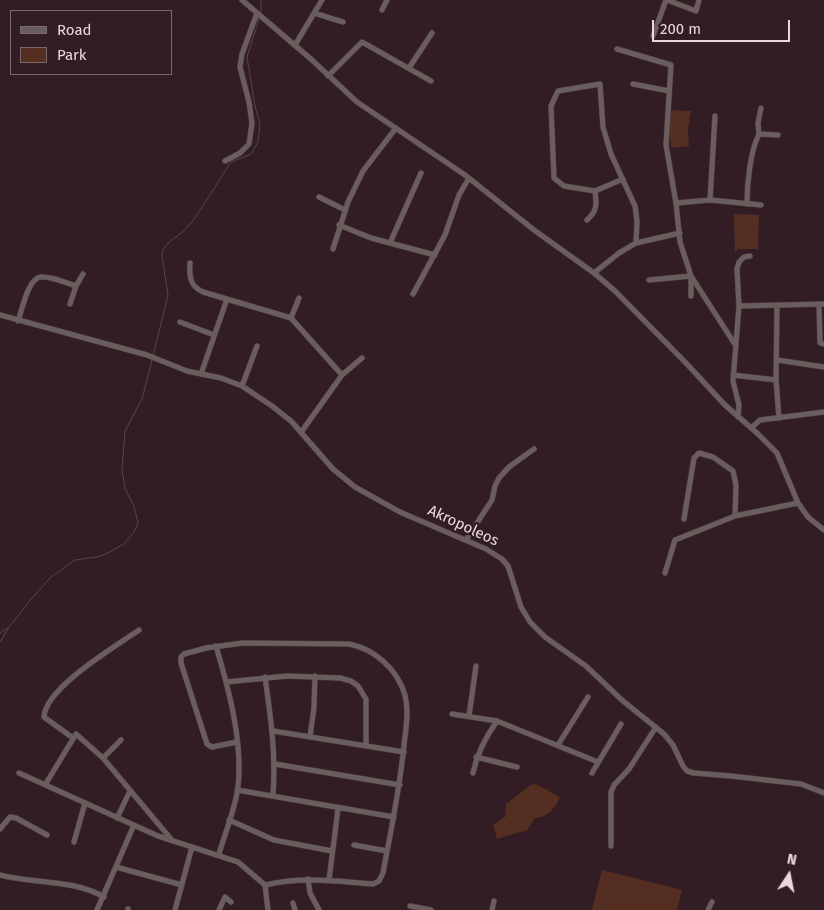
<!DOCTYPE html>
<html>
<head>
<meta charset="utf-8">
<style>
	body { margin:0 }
	#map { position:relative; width:824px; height:910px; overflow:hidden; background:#321d24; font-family:"Fira Sans",sans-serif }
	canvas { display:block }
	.legend { position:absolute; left:10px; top:10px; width:162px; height:65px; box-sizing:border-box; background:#321d24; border:1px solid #7b686e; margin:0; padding:6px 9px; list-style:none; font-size:15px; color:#e9d9de }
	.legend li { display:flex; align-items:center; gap:10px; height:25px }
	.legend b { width:25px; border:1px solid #7b686e }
	.north { position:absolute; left:764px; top:850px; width:50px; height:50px; -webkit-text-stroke:4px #321d24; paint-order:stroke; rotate:11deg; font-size:14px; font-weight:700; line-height:20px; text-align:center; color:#e9d9de }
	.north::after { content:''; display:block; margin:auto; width:18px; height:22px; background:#e9d9de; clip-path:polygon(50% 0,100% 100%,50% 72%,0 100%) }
	.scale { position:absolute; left:652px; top:20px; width:138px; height:22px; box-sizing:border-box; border:2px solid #e9d9de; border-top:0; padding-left:6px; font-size:15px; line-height:18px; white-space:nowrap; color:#e9d9de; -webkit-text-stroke:4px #321d24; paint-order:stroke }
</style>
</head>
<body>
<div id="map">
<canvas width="824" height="910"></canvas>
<ul class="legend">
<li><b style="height:6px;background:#695d5d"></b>Road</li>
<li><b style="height:14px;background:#532e21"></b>Park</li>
</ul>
<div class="north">N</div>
<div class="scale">200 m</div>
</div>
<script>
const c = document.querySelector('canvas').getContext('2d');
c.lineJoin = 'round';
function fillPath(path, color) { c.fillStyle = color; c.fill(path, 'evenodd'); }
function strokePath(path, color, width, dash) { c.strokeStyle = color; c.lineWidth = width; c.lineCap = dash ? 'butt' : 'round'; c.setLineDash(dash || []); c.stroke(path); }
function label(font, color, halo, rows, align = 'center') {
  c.font = font + ' "Fira Sans",sans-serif'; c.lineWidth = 5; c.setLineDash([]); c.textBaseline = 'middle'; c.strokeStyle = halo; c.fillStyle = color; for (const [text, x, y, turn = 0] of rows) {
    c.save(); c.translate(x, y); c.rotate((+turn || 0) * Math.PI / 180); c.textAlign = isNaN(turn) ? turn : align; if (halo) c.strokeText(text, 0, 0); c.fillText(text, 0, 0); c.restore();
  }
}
fillPath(new Path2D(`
	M668 110 691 111 688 129 689 146 671 148Z
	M734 214 759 215 758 251 756 249H738L735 252Z
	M536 784 560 797C557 807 546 818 535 818L527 830 497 839 493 825 505 817 506 804 531 785Z
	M602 870 682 890 677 910H592Z`), '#532e21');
strokePath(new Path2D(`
	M261 13V0
	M153 356 168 295 162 256 163 250 168 243 185 230 195 218 231 162 251 154 258 142 260 124 255 106 247 57 260 16
	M0 633 8 628
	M0 642 9 627 32 598 51 577 75 560 97 557 110 552 125 543 134 532 138 523 134 506 125 489 124 482 122 470 125 431 142 399 152 360`), '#57435b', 1);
const minor = new Path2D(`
	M242 0 312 60 357 102 465 175 534 230 594 273 614 290 685 362 725 405 757 433 777 453 798 503 808 517 824 530
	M667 0 696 11 699 0
	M382 10 387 0
	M314 13 343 22
	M653 36 666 0
	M295 45 322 0
	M617 49 671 65 666 145 676 203 680 242 691 276V296
	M409 68 432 33
	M328 76 362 42 431 81
	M633 84 669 91
	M759 134 758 123 761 108
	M225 161 240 153 249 144 252 123 249 102 240 67 242 54 257 13
	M595 191 564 186 554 178 551 106 558 91 600 84 603 127 611 154 635 206 637 221 636 243
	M319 197 345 210
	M710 200 715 116
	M676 203 710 200 761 205
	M747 204C747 184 750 152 759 134L778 135
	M587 220C597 211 597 205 595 191L623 179
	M339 225 371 238 435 255
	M390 243 421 173
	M333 249 348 202 363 171 396 128
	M190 263C189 277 190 286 203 292L291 318 342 375
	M594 273 619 253 636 243 680 233
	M649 280 691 276 736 346
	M413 294 445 235 459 195 469 178
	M70 304 76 286 83 274
	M819 304 820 343 824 344
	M739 306 824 304
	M777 306 776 380 779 418
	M0 315 147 355 187 371 221 378 242 386 272 406 291 421 333 469 355 487 400 512 486 549 502 559 508 566 521 607 530 622 545 637 586 666 623 701 664 734 673 745 683 766 687 771 694 773 731 776 801 784 824 793
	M291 318 299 298
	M18 321C22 310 28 278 41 277 52 276 66 283 76 286
	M180 322 214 335
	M777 360 824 367
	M201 374 227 299
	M733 375 776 380
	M242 386 257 346
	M738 417 739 405 733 381 739 306 737 269 739 262 744 257 750 256
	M751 428 760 420 824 412
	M302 431 342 375 362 358
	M684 519 694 458 699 453 713 457 733 471 736 485 735 516
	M466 540 492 500 495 486 499 478 509 467 534 449
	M665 573 675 540 735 516 798 503
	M216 646C229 690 243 742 238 787 235 810 225 833 219 854
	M265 677C271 720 276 753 273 796
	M226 682 287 676 340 678 351 681 358 686 366 699V746
	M452 714 497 721 598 762
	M469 716 476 666
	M273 731 404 752
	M310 736 314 708 315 676
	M73 738 44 717C45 688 116 646 139 630
	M237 742 212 747 207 744 181 663V657L184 654 206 648 243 643 349 644C375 649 397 669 405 695 409 712 406 728 404 745 400 788 391 830 383 873L379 881 373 884C336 881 302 876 265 885
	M558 745 588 697
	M476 757 517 767
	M103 758 121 740
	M275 764 400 785
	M19 773 158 836 238 862 265 885 268 910
	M473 773C477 753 485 738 497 721
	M592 773 621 724
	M45 785 76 734 103 758 171 839
	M237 790 394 817
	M117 818 130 791
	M229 820 274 840 332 851
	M0 829 10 817 16 818 47 835
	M74 842 85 803
	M354 845 387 851
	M611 846V792L614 785 629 769 656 727
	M116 867 182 885
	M0 875C34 884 73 879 104 897
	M308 879 310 893 319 910
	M329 880 338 809
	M293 903 295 910
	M410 906 431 910
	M128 909V910
	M97 910 134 825
	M175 910 192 847
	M219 910 225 897 231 902
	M492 910 494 901
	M708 910 712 902`);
strokePath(minor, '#4f3b42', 6);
strokePath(minor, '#695d5d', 5);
label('15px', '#e9d9de', '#321d24', [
	["Akropoleos",463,526,25]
]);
</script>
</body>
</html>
